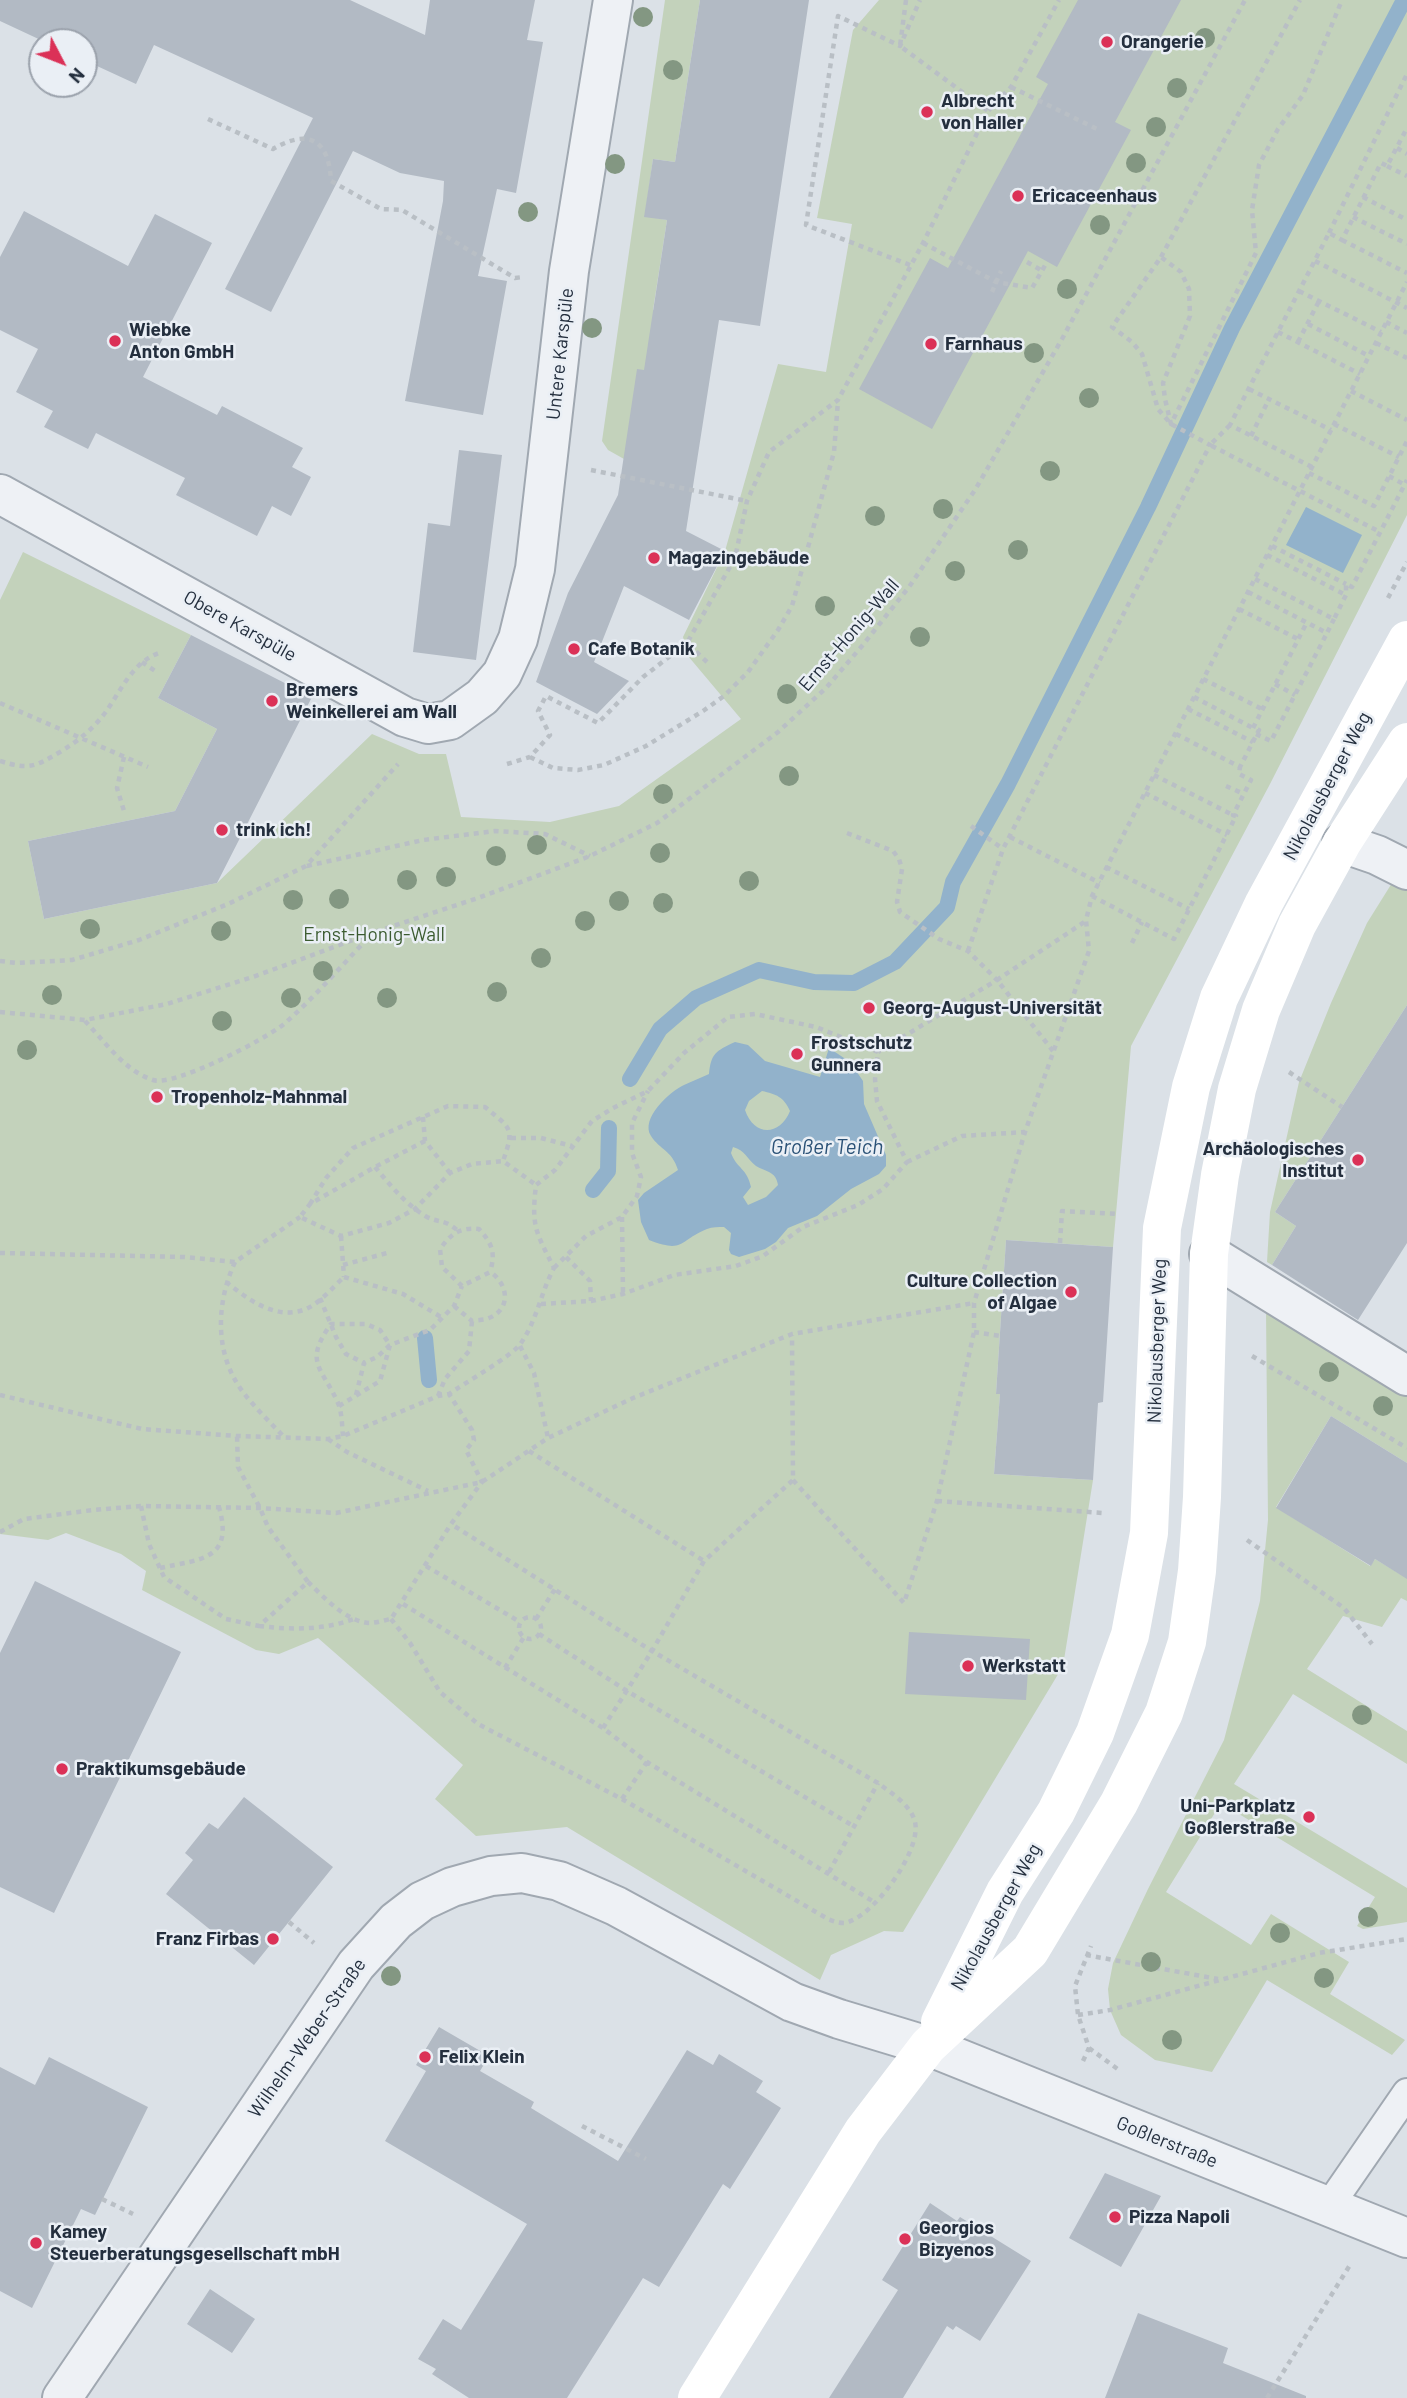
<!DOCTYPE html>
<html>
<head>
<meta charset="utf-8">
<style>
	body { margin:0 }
	#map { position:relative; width:1407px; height:2398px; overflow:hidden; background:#dbe1e7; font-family:Barlow,sans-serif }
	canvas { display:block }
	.north { position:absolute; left:28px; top:28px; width:70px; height:70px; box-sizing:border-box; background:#eaeff5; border:2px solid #9ba2ac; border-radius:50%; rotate:132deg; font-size:19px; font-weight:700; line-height:28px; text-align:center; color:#242f3e }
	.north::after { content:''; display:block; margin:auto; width:24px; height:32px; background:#db3157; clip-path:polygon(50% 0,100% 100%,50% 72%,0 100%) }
</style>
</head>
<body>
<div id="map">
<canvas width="1407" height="2398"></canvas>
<div class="north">N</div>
</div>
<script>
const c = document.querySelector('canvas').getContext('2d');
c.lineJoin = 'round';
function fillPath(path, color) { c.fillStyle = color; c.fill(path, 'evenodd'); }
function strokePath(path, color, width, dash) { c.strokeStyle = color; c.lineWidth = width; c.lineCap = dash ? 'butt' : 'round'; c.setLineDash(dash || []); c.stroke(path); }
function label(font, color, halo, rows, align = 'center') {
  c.font = font + ' Barlow,sans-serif'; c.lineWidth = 5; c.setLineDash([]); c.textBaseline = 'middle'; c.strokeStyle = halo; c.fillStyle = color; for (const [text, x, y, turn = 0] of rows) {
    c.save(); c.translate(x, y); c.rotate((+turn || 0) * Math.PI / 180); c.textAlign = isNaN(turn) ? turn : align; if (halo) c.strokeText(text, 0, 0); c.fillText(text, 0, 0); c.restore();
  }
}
fillPath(new Path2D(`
	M665 0H700L675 162 653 159 645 216 667 220 653 310 660 311 624 459 608 450 602 441Z
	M879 0H1407V515L1270 784 1131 1046 1113 1247 1006 1240 996 1394H1000L994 1474 1093 1480 1063 1666 903 1932 884 1931 831 1955 820 1980 567 1827 476 1836 435 1799 463 1765 318 1638 279 1654 256 1650 142 1590 146 1571 121 1554 66 1533 48 1540 0 1534V600L23 552 191 635 158 698 217 729 175 811 28 841 44 919 217 883 372 734 419 754H446L461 817 550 822 619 806 741 719 688 656 683 637 725 551 778 364 826 372 852 224 817 218 853 30Z
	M1407 859V1005L1275 1212 1296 1226 1272 1265 1267 1262 1270 1212 1299 1082 1331 1003 1367 923Z
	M1266 1310 1407 1394V1463L1331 1416 1276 1507 1370 1566 1375 1559 1400 1574 1407 1563V1601L1401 1598 1382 1627 1343 1616 1307 1669 1407 1731V1764L1293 1694 1234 1784 1407 1888V1922L1363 1929 1357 1926 1375 1897 1221 1803 1166 1892 1251 1945 1271 1914 1349 1962 1330 1994 1405 2040 1392 2055 1267 1980 1212 2072 1155 2060 1121 2035 1110 2010 1108 1989 1113 1963 1148 1889 1224 1740 1260 1601 1268 1520Z`), '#c3d2bb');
fillPath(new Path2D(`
	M1306 507 1362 535 1343 573 1286 545Z
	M735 1042 748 1045 765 1061 820 1077 829 1048 850 1062 863 1081 864 1104 886 1155V1166L879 1174 851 1189 817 1216 788 1228 776 1242 765 1249 739 1257 731 1254 729 1250 731 1233 724 1227C719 1227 712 1227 707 1229 679 1240 685 1254 649 1240L641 1222 638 1200 644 1193 678 1170C672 1150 660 1150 651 1136 640 1119 669 1092 684 1085 692 1081 701 1078 709 1074 711 1053 716 1051 735 1042ZM762 1091C776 1094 784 1097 790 1111 780 1136 754 1137 745 1110L749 1101ZM733 1147C745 1150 747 1159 756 1166 766 1172 776 1171 778 1185L766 1197 748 1205 743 1197 751 1187C747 1168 737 1169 731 1153Z`), '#92b2cb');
strokePath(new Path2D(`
	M630 1079 660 1029 696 998 759 970 814 982 854 983 895 962 947 907 953 882 1008 784 1148 507 1232 328 1404 0
	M593 1190 608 1171 609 1128
	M425 1338 429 1380`), '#92b2cb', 16);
fillPath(new Path2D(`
	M0 0H350L425 35 430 0H535L527 40 543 42 516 193 497 189 478 276 507 281 483 415 405 401 443 201 444 181 400 173 353 151 271 312 225 289 313 118 154 45 136 84 84 60V42H45L0 21Z
	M700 0H809L760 326 719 320 686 531 725 551 689 620 624 586 594 662 629 681 597 714 536 682 568 593 618 495 637 369 644 370 667 220 644 217 653 159 675 162Z
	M1078 0H1181L1115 122 1131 130 1057 267 1028 251 932 429 859 389 930 258 948 268 1048 84 1036 77Z
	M24 211 128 266 155 214 212 243 143 377 217 415 222 406 303 448 292 467 311 477 291 516 272 506 257 536 176 495 185 478 96 433 88 449 44 427 53 411 16 392 38 349 0 330V257Z
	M459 450 502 455 476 660 413 652 428 523 450 526Z
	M191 635 312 697 217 883 44 919 28 841 175 811 217 729 158 698Z
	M1407 1005V1243L1358 1320 1272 1265 1296 1226 1275 1212Z
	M1006 1240 1113 1247 1103 1402 1098 1403 1093 1480 994 1474 1000 1394H996Z
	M1331 1416 1407 1463V1579L1375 1559 1371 1566 1276 1508Z
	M35 1581 181 1652 54 1913 0 1887V1653Z
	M909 1632 1030 1639 1026 1700 905 1694Z
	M244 1797 333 1867 254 1965 166 1894 193 1860 185 1853 209 1823 218 1829Z
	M439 2027 489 2056 480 2071 534 2102 531 2108 618 2161 687 2050 713 2065 719 2054 763 2081 756 2092 781 2108 730 2189 723 2184 659 2287 643 2278 567 2398H469L432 2374 436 2369 418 2359 443 2319 461 2330 527 2224 385 2141 426 2071 416 2065Z
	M49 2057 148 2107 95 2215 81 2209 32 2308 0 2291V2067L35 2085Z
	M1105 2173 1161 2196 1121 2267 1069 2238Z
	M930 2203 957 2221 960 2217 1031 2261 980 2341 956 2326 953 2330 947 2326 903 2398H829L898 2290 882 2280Z
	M210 2289 255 2319 232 2353 187 2324Z
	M1138 2313 1228 2348 1223 2363 1306 2396V2398H1105Z`), '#b2bac4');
const lane = new Path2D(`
	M1329 2206 1407 2093`);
const street = new Path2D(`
	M0 494 405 717 428 724 450 720 482 697 502 674 518 639 535 569 569 271 613 0
	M1342 843 1377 855 1407 870
	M1209 1254 1407 1376
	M62 2398 356 1965 396 1921 422 1901 452 1887 491 1876 522 1873 559 1881 616 1906 792 2002 839 2019 928 2046 1407 2238`);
strokePath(lane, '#a0a8b1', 32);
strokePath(street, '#a0a8b1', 42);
strokePath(new Path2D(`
	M906 0 900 46 988 111
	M1011 87 1097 129
	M208 119 273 149C309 128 329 140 331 181L381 209 402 210 515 278 523 277
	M1397 148 1407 154
	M1387 166 1407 176
	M1363 197 1407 220
	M1353 217 1407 244
	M1329 233 1407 74
	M1342 240 1407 273
	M923 243 996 282 1032 288 1047 262
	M1161 257 1300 0
	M1315 261 1407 308
	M1027 262 1041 270
	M910 265 806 225 838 16 900 46 920 0
	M1299 291 1381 332
	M992 292 1001 271
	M1386 322 1407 333
	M1308 324 1369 356
	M1278 332 1360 374
	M1298 342 1319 301
	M1376 343 1407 358
	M1249 389 1331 430
	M1351 391 1407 420
	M1334 424 1399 457
	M1230 425 1210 445 1380 532
	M1251 436 1269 399
	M1312 467 1230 425 1329 233 1342 240 1381 163 1387 166 1407 128
	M591 470 747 501
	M1309 473 1374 506 1407 441
	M1389 476 1405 485
	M1272 546 1346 584
	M1267 555 1346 595
	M1255 579 1334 619 1346 595V584L1352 587 1407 480
	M1248 592 1327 633 1334 619
	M1388 598 1407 562
	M1239 609 1298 639
	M142 662 158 673
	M707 662 687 643 735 558 747 501 769 452 838 400 923 243 988 111 1011 87 1059 0
	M1203 679 1262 709
	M1275 684 1295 695
	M1194 697 1253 728
	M0 703 148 767
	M1188 709 1253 742
	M1176 734 1240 767 1259 730 1253 728 1307 622
	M1256 734 1271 741 1327 633
	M124 757 117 788 124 811
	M530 757 553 768 578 770 604 765 646 746 703 711 724 696 748 672 778 630 792 606 834 452 838 401
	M0 761C30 770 34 767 60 752 78 741 92 730 105 713 121 691 133 660 162 652
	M507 764 530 757 550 735 538 711 546 696 598 723 643 677 687 643
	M1154 775 1233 815
	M1226 786 1244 794
	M1145 793 1227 835
	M971 826 1003 849
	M847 833 893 851 899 859 902 869 897 902 900 912 939 939 968 951 997 980 878 1052
	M1010 837 1100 883
	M307 866 423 840 495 831 545 834 590 856
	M1106 867 1189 909
	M1092 896 1174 939 1236 816 1233 815 1251 780 1239 774 1240 767
	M1132 943 1142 922
	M968 951 1003 849 1210 445 1171 424 1158 409 1142 354 1132 342 1112 327 1161 257 1181 272 1189 289 1190 316 1163 383 1165 399 1171 424 1256 253 1252 210 1259 165 1278 129 1303 95 1342 0
	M0 961 17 963 72 960 139 940 228 904 306 866 398 764
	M0 1012 85 1020 167 1004 253 977 372 933 478 898 590 856 657 823 778 732 826 688 862 646 909 587 975 490 1062 339 1245 0
	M85 1021C105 1042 125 1071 153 1080 174 1087 266 1039 284 1024 315 997 342 965 370 936
	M1053 1051 997 980 1086 921
	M1289 1072 1342 1107
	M423 1117 425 1141 450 1173
	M511 1138H541L572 1146
	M425 1141 375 1167 310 1204 300 1217 341 1236 389 1223 415 1209 450 1173 472 1164 503 1161
	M907 1162 962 1136 1025 1132
	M375 1167C391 1186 405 1204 427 1217 439 1223 444 1219 457 1230
	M310 1204 326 1178 353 1148 448 1106 485 1107C511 1129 515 1127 503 1161L536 1185
	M622 1217 623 1294
	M341 1236 344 1277
	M1060 1243 1062 1211 1118 1214
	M0 1253 184 1257 235 1262 300 1217
	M566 1257 590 1281 591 1301
	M235 1262C216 1303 214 1354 243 1392 255 1408 270 1422 284 1437
	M343 1265 387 1253
	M554 1268 586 1236 622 1217 637 1196 641 1177 632 1153V1123L648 1091
	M344 1277 403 1294 441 1317
	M226 1282C248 1299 275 1321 306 1309 320 1303 333 1287 344 1277
	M320 1298 336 1337 346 1354 364 1363
	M541 1304 591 1301 623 1294 674 1275 736 1266 763 1256 803 1227 858 1205 883 1189 907 1162 877 1101 875 1079 878 1052
	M454 1306 472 1321C477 1320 485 1320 489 1318 512 1309 508 1283 490 1272L462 1286 442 1267 440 1249C451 1234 459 1227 479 1229 492 1243 496 1253 490 1272
	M974 1332 1000 1336
	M520 1346 534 1373 548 1438
	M1252 1356 1407 1448
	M0 1395 142 1429 237 1436 328 1439 343 1436 438 1396 449 1394C463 1384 514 1355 521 1343 537 1320 541 1292 554 1268 536 1232 531 1227 536 1185L555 1170 592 1121 613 1108 648 1091 684 1053 728 1017 755 1014 816 1027 878 1052
	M356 1395 364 1363 377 1357 390 1345 430 1330 454 1306 462 1286
	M438 1396 445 1379 469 1351 472 1321
	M339 1406 380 1381 390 1345 380 1330 366 1324H331C303 1363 322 1367 338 1403 342 1412 342 1426 343 1436
	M328 1439 347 1452 428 1491
	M529 1451 704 1561
	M793 1480 904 1603 937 1501 974 1332V1303L1025 1132 1089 951 1086 920 1092 896 1407 282
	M937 1501 1103 1513
	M141 1506 149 1544 164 1577 226 1619 259 1626 308 1582 268 1527 260 1508 238 1467 237 1436
	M0 1532 24 1519 93 1510 141 1506 260 1508 336 1513 482 1482 548 1438 633 1398 792 1334 974 1303
	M1247 1540 1344 1608 1372 1644
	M426 1566 520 1622
	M160 1568C201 1559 234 1560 219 1507
	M308 1582C324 1597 345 1621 369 1623 376 1623 385 1620 391 1619L451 1524 482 1482 466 1450 474 1440 472 1430 449 1394
	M403 1604 603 1728 647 1762 874 1902
	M519 1628a11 11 0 1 1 22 0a11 11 0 1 1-22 0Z
	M391 1619 410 1643 440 1692 478 1724 622 1799 828 1919C833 1921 838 1923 844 1923 872 1919 922 1851 915 1822 911 1805 891 1793 878 1783L652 1651 451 1524
	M536 1619 555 1589
	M259 1626C292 1630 323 1630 354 1619
	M539 1634 627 1691 855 1827
	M505 1668 524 1637
	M603 1728 652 1651 704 1561 793 1480 792 1335
	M622 1799 647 1762
	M829 1872 878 1783
	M289 1922 314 1943
	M1086 1955 1218 1979
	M1078 2015 1110 2010 1319 1953 1407 1939
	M1089 2048 1119 2070
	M1083 2061 1089 2048 1078 2015 1075 1986 1091 1946
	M582 2126 646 2159
	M102 2199 133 2214
	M1267 2398 1350 2265`), '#b9bfc5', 4.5, [5, 5]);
strokePath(lane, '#eef1f5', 28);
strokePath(street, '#eef1f5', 38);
strokePath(new Path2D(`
	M940 2022 1005 1892 1056 1812 1095 1733 1130 1635 1149 1533 1162 1228 1191 1087 1219 998 1264 903 1407 640
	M697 2398 863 2131 928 2046 1030 1951 1119 1803 1164 1713 1187 1642 1197 1571 1202 1497 1209 1254 1220 1175 1237 1089 1261 1010 1297 925 1342 843 1407 742`), '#fff', 38);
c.fillStyle = '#839782';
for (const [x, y] of [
	[643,17],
	[1205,38],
	[673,70],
	[1177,88],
	[1156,127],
	[1136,163],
	[615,164],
	[528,212],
	[1100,225],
	[1067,289],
	[592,328],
	[1034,353],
	[1089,398],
	[1050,471],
	[943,509],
	[875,516],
	[1018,550],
	[955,571],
	[825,606],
	[920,637],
	[787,694],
	[789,776],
	[663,794],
	[537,845],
	[660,853],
	[496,856],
	[446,877],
	[407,880],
	[749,881],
	[339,899],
	[293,900],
	[619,901],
	[663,903],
	[585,921],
	[90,929],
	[221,931],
	[541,958],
	[323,971],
	[497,992],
	[52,995],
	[291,998],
	[387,998],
	[222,1021],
	[27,1050],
	[1329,1372],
	[1383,1406],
	[1362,1715],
	[1368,1917],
	[1280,1933],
	[1151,1962],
	[391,1976],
	[1324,1978],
	[1172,2040]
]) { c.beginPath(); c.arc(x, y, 10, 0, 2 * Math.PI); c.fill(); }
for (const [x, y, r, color] of [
	[1107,42,7,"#db3157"],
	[927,112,7,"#db3157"],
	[1018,196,7,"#db3157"],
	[115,341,7,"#db3157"],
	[931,344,7,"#db3157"],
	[654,558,7,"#db3157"],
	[574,649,7,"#db3157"],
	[272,701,7,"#db3157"],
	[222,830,7,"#db3157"],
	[869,1008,7,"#db3157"],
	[797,1054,7,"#db3157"],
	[157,1097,7,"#db3157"],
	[1358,1160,7,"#db3157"],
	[1071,1292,7,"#db3157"],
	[968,1666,7,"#db3157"],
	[62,1769,7,"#db3157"],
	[1309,1817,7,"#db3157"],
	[273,1939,7,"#db3157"],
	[425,2057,7,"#db3157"],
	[1115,2217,7,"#db3157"],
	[905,2239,7,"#db3157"],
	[36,2243,7,"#db3157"]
]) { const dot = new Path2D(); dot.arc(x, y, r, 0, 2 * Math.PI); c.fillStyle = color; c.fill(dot); strokePath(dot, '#eaeff5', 2.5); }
label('bold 19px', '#242f3e', '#eaeff5', [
	["Orangerie",1121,42],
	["Albrecht",941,101],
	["von Haller",941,123],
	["Ericaceenhaus",1032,196],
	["Wiebke",129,330],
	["Anton GmbH",129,352],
	["Farnhaus",945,344],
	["Magazingebäude",668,558],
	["Cafe Botanik",588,649],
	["Bremers",286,690],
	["Weinkellerei am Wall",286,712],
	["trink ich!",236,830],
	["Georg-August-Universität",883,1008],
	["Frostschutz",811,1043],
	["Gunnera",811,1065],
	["Tropenholz-Mahnmal",171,1097],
	["Archäologisches",1344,1149,"right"],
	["Institut",1344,1171,"right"],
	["Culture Collection",1057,1281,"right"],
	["of Algae",1057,1303,"right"],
	["Werkstatt",982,1666],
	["Praktikumsgebäude",76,1769],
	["Uni-Parkplatz",1295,1806,"right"],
	["Goßlerstraße",1295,1828,"right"],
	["Franz Firbas",259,1939,"right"],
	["Felix Klein",439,2057],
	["Pizza Napoli",1129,2217],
	["Georgios",919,2228],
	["Bizyenos",919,2250],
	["Kamey",50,2232],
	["Steuerberatungsgesellschaft mbH",50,2254]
], 'left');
label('19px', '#242f3e', '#eaeff5', [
	["Untere Karspüle",560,354,-84],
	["Obere Karspüle",240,626,29],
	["Ernst-Honig-Wall",849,635,-49],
	["Nikolausberger Weg",1327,786,-62],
	["Nikolausberger Weg",1157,1341,-88],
	["Nikolausberger Weg",996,1917,-61],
	["Wilhelm-Weber-Straße",307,2038,-55],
	["Goßlerstraße",1167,2142,22]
]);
label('19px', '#3b5b30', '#eaeff5', [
	["Ernst-Honig-Wall",374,935]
]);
label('italic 21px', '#2a5176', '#eaeff5', [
	["Großer Teich",827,1147]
]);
</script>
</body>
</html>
